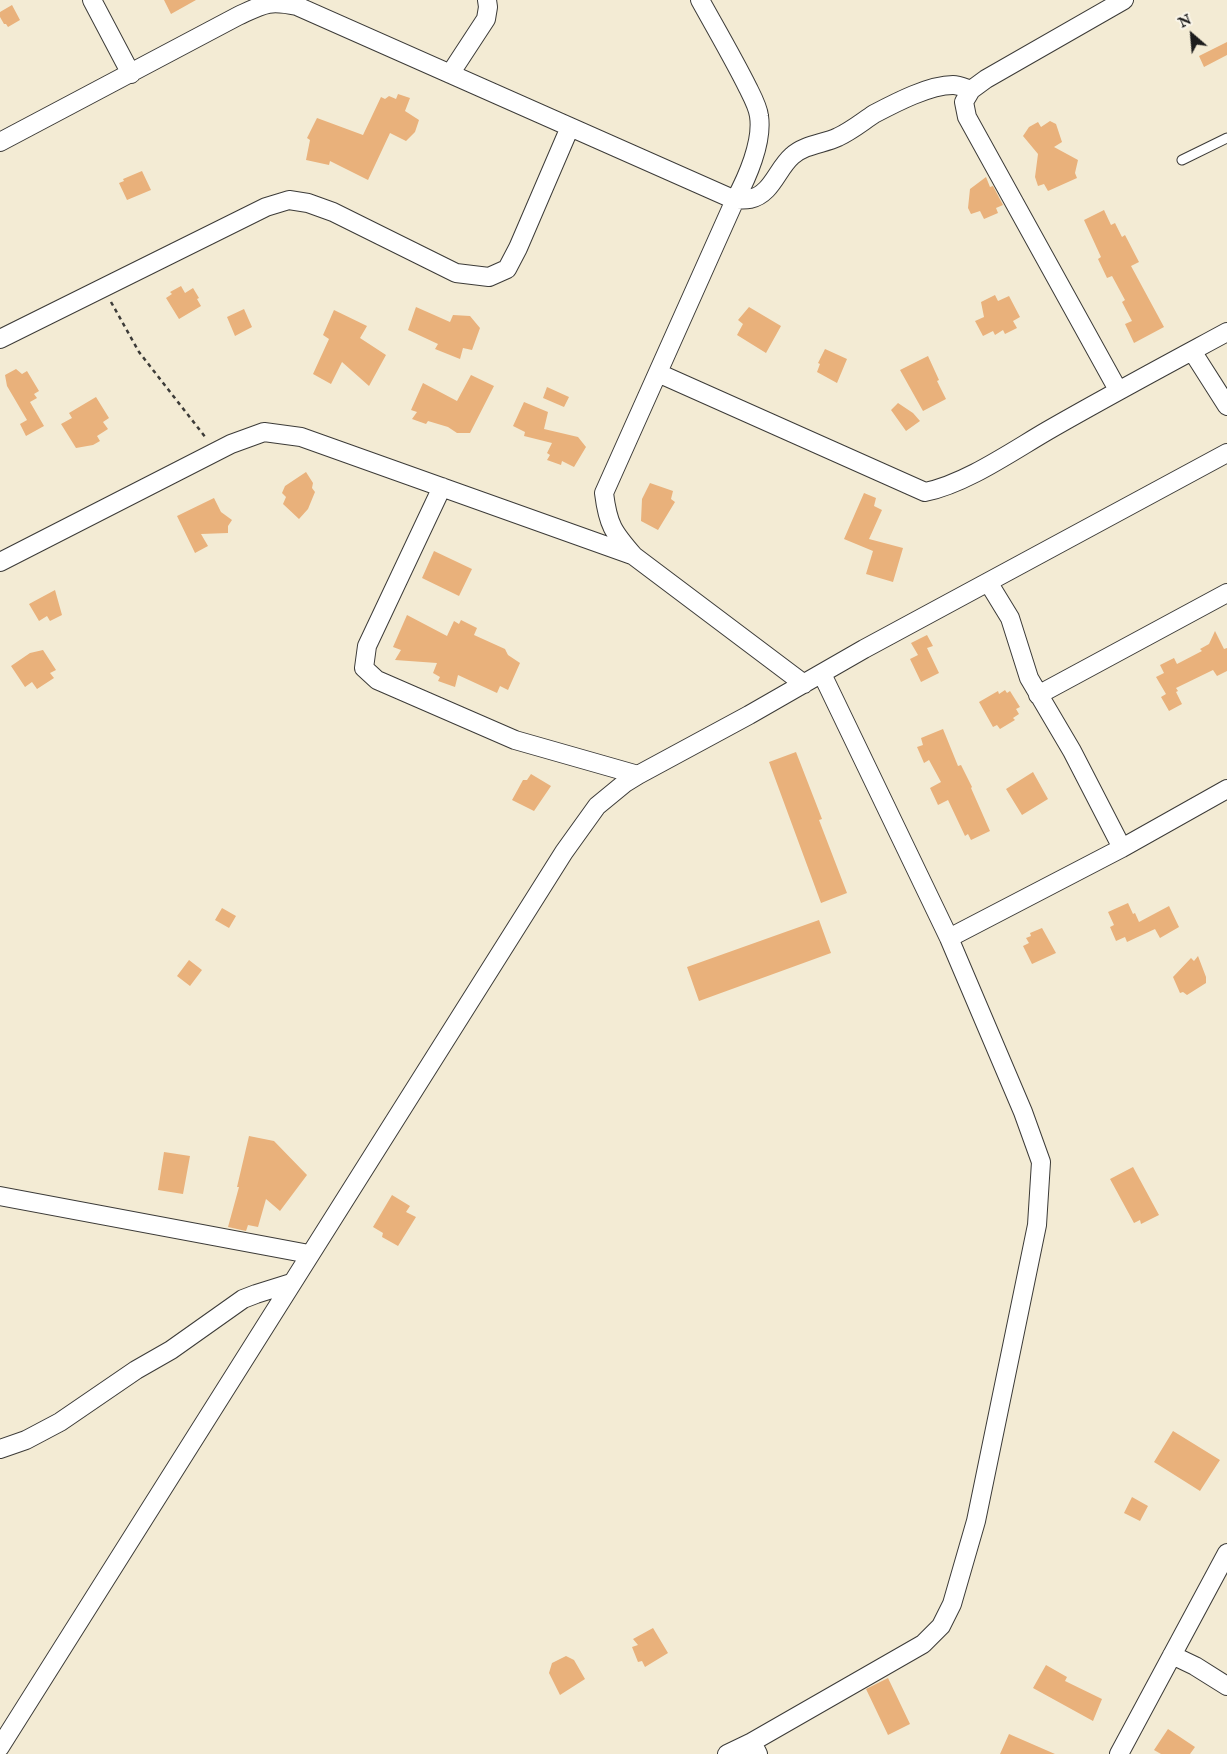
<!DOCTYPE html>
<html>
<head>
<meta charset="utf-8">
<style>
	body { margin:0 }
	#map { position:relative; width:1227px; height:1754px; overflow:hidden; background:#f3ebd4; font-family:"IM FELL English",serif }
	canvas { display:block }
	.north { position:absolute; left:1167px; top:10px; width:50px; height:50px; -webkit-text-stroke:4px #fbf7ec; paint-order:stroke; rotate:333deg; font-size:14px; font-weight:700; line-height:20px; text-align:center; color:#1c1c1c }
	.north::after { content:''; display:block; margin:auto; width:18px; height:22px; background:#1c1c1c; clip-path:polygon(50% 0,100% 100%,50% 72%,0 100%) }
</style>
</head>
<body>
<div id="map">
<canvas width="1227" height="1754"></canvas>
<div class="north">N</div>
</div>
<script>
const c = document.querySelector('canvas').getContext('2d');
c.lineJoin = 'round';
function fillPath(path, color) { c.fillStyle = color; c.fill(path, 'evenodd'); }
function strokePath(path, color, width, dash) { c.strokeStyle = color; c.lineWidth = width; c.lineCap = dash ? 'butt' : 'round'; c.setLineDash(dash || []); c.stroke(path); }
fillPath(new Path2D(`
	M164 0H196L171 14Z
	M12 5 20 20 8 27 6 24H4L0 17V12Z
	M1227 42V55L1204 67 1199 56Z
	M398 94 410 98 405 111 419 120 415 132 406 141 390 133 368 180 330 161 329 165 306 160 310 140 307 138 317 118 363 135 381 97 385 99 389 96 396 99Z
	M1050 121 1056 124 1062 142 1054 147 1078 160 1075 173 1077 178 1048 191 1044 184 1038 186 1035 177 1038 154 1023 136 1029 127 1038 122 1041 127Z
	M142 171 151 190 127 200 119 183 124 181 123 179Z
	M986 177 990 187 993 186 1003 205 996 208 998 213 984 219 980 211 971 214 968 208 970 189Z
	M1104 210 1111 225 1115 223 1122 237 1125 235 1139 262 1131 266 1164 327 1134 343 1125 324 1132 321 1122 302 1125 300 1112 276 1107 278 1098 259 1101 257 1084 220Z
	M181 286 185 293 193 288 199 298 197 299 201 306 179 319 166 298 172 294 170 292Z
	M995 295 998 301 1009 296 1020 317 1013 321 1017 328 1005 334 1003 330 995 335 993 331 983 336 975 321 984 317 981 302Z
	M416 307 450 322 453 315 470 316 480 328 472 350 463 348 460 359 435 349 438 344 408 330Z
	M749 307 781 326 766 353 737 335 743 324 738 320Z
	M244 309 252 327 235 336 227 317Z
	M334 310 367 326 360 338 386 355 369 386 342 362 331 384 313 374 329 339 323 335Z
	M825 349 847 359 837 383 817 372 820 364 818 363Z
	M928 356 939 380 937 381 946 399 923 411 900 370Z
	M16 369 22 374 27 371 39 391 34 394 37 398 30 402 44 426 26 436 20 424 27 420 7 386 5 375Z
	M471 375 494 386 470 433H457L448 427 428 421 426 424 412 419 417 412 411 410 423 383 457 401Z
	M547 387 569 397 564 407 543 398Z
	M96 397 109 418 103 422 108 429 97 436 100 441 93 445 76 448 61 424 72 418 69 413Z
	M524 402 548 412 544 429 578 437 586 447 574 467 562 461 561 465 547 460 550 455 547 453 552 443 524 436 525 432 513 426Z
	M898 403 913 413 920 421 906 431 891 410Z
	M306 472 313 483 312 488 315 492 308 509 299 519 283 504 286 497 282 493 285 486Z
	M650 483 673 491 671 499 675 502 658 530 641 521 642 499Z
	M864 493 876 498 874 506 882 510 869 539 903 548 893 582 866 574 873 551 844 539Z
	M214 498 221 512 232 520 228 526V533L201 534 208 546 195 553 177 516Z
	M434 551 472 569 459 596 422 578Z
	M55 590 62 615 50 621 47 616 39 621 29 604Z
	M407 615 447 636 454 621 459 624 461 620 477 628 474 635 505 649 508 655 520 663 508 690 500 686 497 693 458 675 455 687 438 681 440 677 433 673 437 663 395 660 401 650 393 647Z
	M1215 631 1224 649 1227 648V671L1217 676 1213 670 1176 688 1178 691 1176 692 1182 704 1169 711 1161 697 1166 694 1156 677 1164 673 1160 665 1174 658 1177 664 1202 651 1200 649 1209 644Z
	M927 635 933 646 927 648 939 673 921 682 910 659 918 655 911 643Z
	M43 650 56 670 50 673 54 678 37 689 32 682 25 687 11 666 30 653Z
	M1005 690 1007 693 1010 691 1020 707 1016 709 1019 714 1013 718 1015 720 1000 729 997 725 993 727 979 702 998 691 999 694Z
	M943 729 958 766 961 765 972 787 971 788 990 831 971 840 968 834 965 836 948 800 938 805 930 788 941 782 929 760 924 763 917 747 923 745 921 738Z
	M796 752 822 819 819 820 847 893 821 903 769 762Z
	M1033 772 1048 799 1022 815 1006 789Z
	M531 774 551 786 534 811 512 800 523 780H527Z
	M1128 903 1133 914 1135 913 1139 922 1169 906 1179 927 1160 938 1155 929 1127 942 1125 937 1116 941 1110 927 1114 925 1108 912Z
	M222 908 236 916 229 928 215 920Z
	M819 920 831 953 699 1001 687 967Z
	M1042 928 1056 953 1032 964 1023 946 1029 943 1026 938 1031 936 1030 933Z
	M1198 956 1206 977V983L1187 995 1183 992 1180 993 1173 977 1191 958 1194 961Z
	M189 960 202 970 190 986 177 976Z
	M249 1136 274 1141 307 1175 280 1211 266 1199 258 1227 248 1225 246 1231 228 1227 239 1187H237Z
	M164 1152 190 1156 183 1194 158 1190Z
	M1133 1167 1159 1215 1141 1224 1140 1220 1134 1223 1110 1179Z
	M392 1195 410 1206 406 1212 416 1217 398 1246 382 1237 383 1233 373 1227Z
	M1173 1431 1220 1460 1200 1491 1154 1462Z
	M1132 1497 1148 1506 1140 1521 1124 1513Z
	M653 1628 668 1653 645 1667 642 1661 638 1662 632 1647 638 1645 633 1639Z
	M566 1656 574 1660 585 1679 560 1695 549 1673 552 1663Z
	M1046 1665 1067 1677 1065 1681 1102 1699 1093 1721 1033 1688Z
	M888 1678 910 1724 888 1735 866 1689Z
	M1168 1729 1195 1747 1190 1754H1161L1154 1750Z
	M1009 1734 1055 1754H1000Z`), '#e9b17b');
const service = new Path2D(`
	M1182 160 1227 138`);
const minor = new Path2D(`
	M92 0 131 74
	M700 0C716 29 733 58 748 88 752 96 758 107 759 116 763 142 747 178 735 200L604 493C608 525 613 532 634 556L804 684
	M450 74 486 19 488 7 487 0
	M0 142 238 16C264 4 268 0 297 6L735 200C740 199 745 200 750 199 772 194 777 169 792 156 805 144 824 144 838 137 851 131 862 122 874 114 895 103 929 85 953 85 959 85 965 88 971 90
	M0 339 266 207 289 200 308 203 333 212 456 273 489 277 507 269 518 248 570 127
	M1192 351 1227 406
	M658 373 925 492C965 484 1011 452 1047 431 1106 397 1166 365 1227 332
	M1118 390 967 117 964 102 971 90 986 79 1124 0
	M442 487 367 646 364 668 377 680 515 740 638 775
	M0 562 231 444 264 432 301 437 632 555
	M988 582 1010 618 1029 678 1072 751 1122 848
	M1038 695 1227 593
	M949 938 1122 848 1227 789
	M0 1196 309 1254
	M0 1449 26 1440 60 1422 136 1370 171 1350 243 1299 256 1294 291 1283
	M1172 1655 1195 1666 1227 1686
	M752 1742 923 1644 941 1626 952 1604 976 1521 1037 1225 1041 1162 1023 1112 949 938 822 674
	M0 1747 564 852 597 806 625 783 638 775 749 715 864 649 1227 453
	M727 1754 752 1742 758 1754
	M1119 1754 1227 1553`);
strokePath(service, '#3c3b38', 11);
strokePath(minor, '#3c3b38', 20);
strokePath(new Path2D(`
	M111 302 139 352 206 438`), '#3c3b38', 2.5, [4, 4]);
strokePath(service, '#fff', 9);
strokePath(minor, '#fff', 18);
</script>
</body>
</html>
